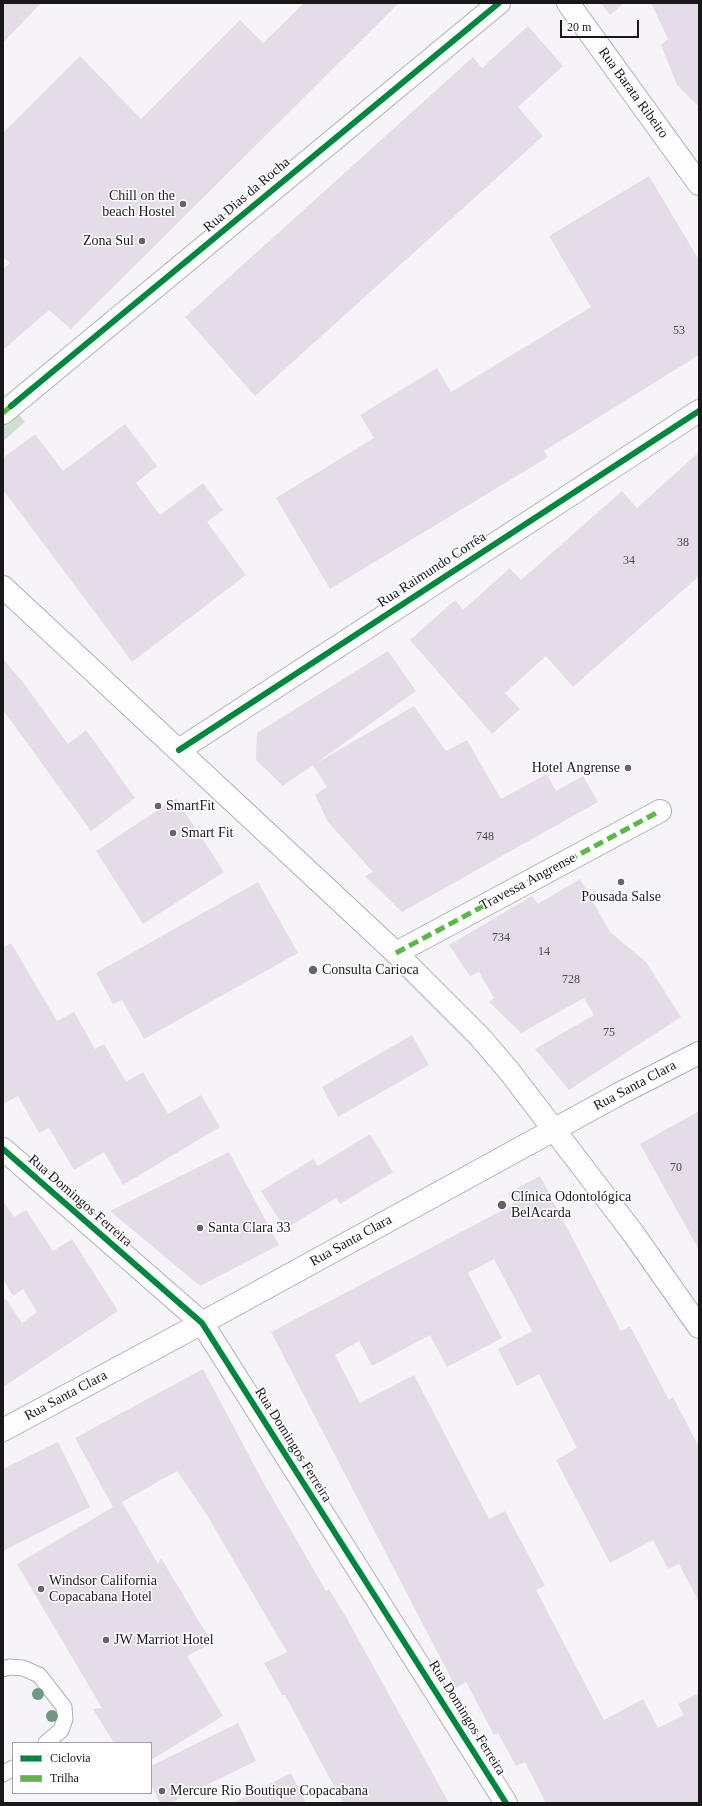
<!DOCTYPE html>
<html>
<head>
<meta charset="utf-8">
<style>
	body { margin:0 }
	#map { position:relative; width:702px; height:1806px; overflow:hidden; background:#f6f4f9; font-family:"Times New Roman",serif }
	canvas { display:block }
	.frame { position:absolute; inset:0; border:4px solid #18171a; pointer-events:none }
	.legend { position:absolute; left:12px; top:1742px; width:140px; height:52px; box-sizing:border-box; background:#fff; border:1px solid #a3a2a3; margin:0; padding:5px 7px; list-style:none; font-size:12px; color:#18171a }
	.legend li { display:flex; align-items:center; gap:8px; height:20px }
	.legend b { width:20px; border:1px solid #a3a2a3 }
	.scale { position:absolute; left:560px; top:20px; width:79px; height:18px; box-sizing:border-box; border:2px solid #18171a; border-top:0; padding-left:5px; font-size:12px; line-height:14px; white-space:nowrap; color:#18171a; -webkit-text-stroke:3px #fff; paint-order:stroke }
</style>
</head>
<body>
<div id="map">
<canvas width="702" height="1806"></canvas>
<div class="frame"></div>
<ul class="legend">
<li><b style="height:5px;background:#00873e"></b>Ciclovia</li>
<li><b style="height:5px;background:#58b947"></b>Trilha</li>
</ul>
<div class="scale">20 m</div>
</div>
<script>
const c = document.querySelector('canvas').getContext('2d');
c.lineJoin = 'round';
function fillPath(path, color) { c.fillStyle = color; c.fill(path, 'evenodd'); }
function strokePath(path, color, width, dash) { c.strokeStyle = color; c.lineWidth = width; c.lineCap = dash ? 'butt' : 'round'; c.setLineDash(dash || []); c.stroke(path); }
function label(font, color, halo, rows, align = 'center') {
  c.font = font + ' "Times New Roman",serif'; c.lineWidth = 3; c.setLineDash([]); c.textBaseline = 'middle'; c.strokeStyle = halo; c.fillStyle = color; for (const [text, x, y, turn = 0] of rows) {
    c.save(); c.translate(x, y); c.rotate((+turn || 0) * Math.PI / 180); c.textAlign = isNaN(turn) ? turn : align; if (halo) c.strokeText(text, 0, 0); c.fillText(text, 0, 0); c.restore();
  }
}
fillPath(new Path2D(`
	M3 395 25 422 3 441Z`), '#cfdfd4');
fillPath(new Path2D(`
	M3 3H41L3 43Z
	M304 3H399L71 329 49 310 3 350V269L10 263 3 257V133L80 56 141 119 240 20 263 43Z
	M601 3H624L610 15Z
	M651 3H699V107L677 85 661 45 668 39Z
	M528 26 563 66 518 107 543 136 255 396 185 317 473 57 482 68Z
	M649 176 699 260V355L544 451 548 457 330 589 276 498 374 438 360 415 437 368 451 392 591 307 549 236Z
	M125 424 157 466 136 483 160 515 203 483 223 510 207 522 246 575 132 662 3 490V458L35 434 63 471Z
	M699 452V579L698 577 573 687 546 656 505 693 520 709 492 734 410 640 455 600 463 610 510 568 521 580 622 491 637 508Z
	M388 651 416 691 315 764 414 706 446 751 467 740 501 799 547 774 556 791 583 776 598 802 402 912 365 876 373 872 328 822 315 795 327 787 313 765 283 786 256 760 257 733Z
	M3 659 22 681 68 744 86 730 135 798 91 831 3 710Z
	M176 798 224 872 143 924 96 851Z
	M580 879 610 932 646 962 681 1017 569 1090 535 1049 594 1015 584 998 521 1033 489 1002 494 998 479 972 470 976 449 945 532 896 538 904Z
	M258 882 298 953 144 1039 122 1000 113 1004 96 973Z
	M11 943 57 1021 74 1012 95 1049 104 1044 126 1082 143 1072 168 1114 201 1095 220 1127 123 1185 104 1152 74 1170 49 1128 39 1133 18 1096 3 1104V948Z
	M412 1035 429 1065 338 1117 322 1087Z
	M699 1111V1250L640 1144Z
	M370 1134 393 1172 340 1204 336 1198 285 1229 261 1191 313 1159 318 1166Z
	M229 1152 279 1245 200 1286 110 1211Z
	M540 1176 621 1331 630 1326 669 1400 673 1397 699 1447V1602L679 1564 668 1569 653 1540 610 1563 556 1460 577 1448 539 1374 517 1386 498 1349 532 1331 494 1259 468 1273 502 1338 447 1367 430 1335 372 1366 359 1341 335 1355 360 1403 414 1375 489 1519 505 1511 545 1586 536 1590 604 1720 643 1699 658 1728 684 1715 678 1704 699 1693V1803H546L525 1762 516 1766 498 1733 494 1735 466 1682 456 1688 271 1332 514 1204 508 1193Z
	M3 1201 14 1217 26 1210 53 1251 72 1239 118 1311 3 1387V1301L6 1299 22 1323 37 1312 23 1289 13 1296 3 1279Z
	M203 1369 263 1482 326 1591 329 1589 346 1617 449 1803H343L285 1695H282L264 1663 287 1652 207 1515 177 1471 122 1502 158 1564 161 1558 212 1643 187 1656 223 1716 151 1760V1743H114L93 1709 102 1708 17 1564 113 1507 75 1438Z
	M58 1442 90 1507 3 1551V1469Z
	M238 1723 256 1761 170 1803H160L151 1785V1766Z
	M291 1773 306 1803H233Z`), '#e4dde7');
const lane = new Path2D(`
	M3 1669 9 1667 23 1668 39 1675 64 1707 65 1719 61 1730 46 1743
	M3 1774 13 1768`);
const street = new Path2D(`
	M3 413 499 3
	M179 750 699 411
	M396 953 660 811
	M3 1149 202 1323 506 1803`);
const secondary = new Path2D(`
	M568 3 699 184
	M3 587 396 953 480 1037 509 1071 633 1233 699 1327
	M3 1430 202 1323 619 1094 699 1053`);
strokePath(lane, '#b0afb2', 17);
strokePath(street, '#b0afb2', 24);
strokePath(secondary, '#b0afb2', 24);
strokePath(lane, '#fefdfe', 15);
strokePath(street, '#fefdfe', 22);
strokePath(secondary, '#fefdfe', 22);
strokePath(new Path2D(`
	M3 413 11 406
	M396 953 660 811`), '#58b947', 5, [10, 5]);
strokePath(new Path2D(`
	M11 406 499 3
	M179 750 699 411
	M3 1149 202 1323 506 1803`), '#00873e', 6);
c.fillStyle = '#709984';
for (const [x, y] of [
	[38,1694],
	[52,1716]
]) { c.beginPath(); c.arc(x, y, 6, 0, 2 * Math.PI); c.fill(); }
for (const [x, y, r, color] of [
	[183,204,4,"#666468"],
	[142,241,4,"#666468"],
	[628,768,4,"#666468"],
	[158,806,4,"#666468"],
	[173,833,4,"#666468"],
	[621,882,4,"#666468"],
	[313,970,5,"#666468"],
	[502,1205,5,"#666468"],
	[200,1228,4,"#666468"],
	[41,1589,4,"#666468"],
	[106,1640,4,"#666468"],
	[162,1791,4,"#666468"]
]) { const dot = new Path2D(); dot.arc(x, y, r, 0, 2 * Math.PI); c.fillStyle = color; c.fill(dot); strokePath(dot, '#fff', 1.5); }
label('12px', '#4d4a50', null, [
	["53",679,331],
	["38",683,543],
	["34",629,561],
	["748",485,837],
	["734",501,938],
	["14",544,952],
	["728",571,980],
	["75",609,1033],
	["70",676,1168]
]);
label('14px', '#18171a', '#fff', [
	["Rua Barata Ribeiro",633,93,54],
	["Rua Dias da Rocha",247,195,-40],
	["Rua Raimundo Corrêa",432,570,-33],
	["Travessa Angrense",528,882,-28],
	["Rua Santa Clara",635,1086,-28],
	["Rua Domingos Ferreira",80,1201,41],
	["Rua Santa Clara",351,1241,-29],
	["Rua Santa Clara",66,1396,-28],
	["Rua Domingos Ferreira",293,1445,58],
	["Rua Domingos Ferreira",467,1718,58]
]);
label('14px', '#18171a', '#fff', [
	["Chill on the",175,196,"right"],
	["beach Hostel",175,212,"right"],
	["Zona Sul",134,241,"right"],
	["Hotel Angrense",620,768,"right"],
	["SmartFit",166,806],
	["Smart Fit",181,833],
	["Pousada Salse",621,897,"center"],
	["Consulta Carioca",322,970],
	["Clínica Odontológica",511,1197],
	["BelAcarda",511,1213],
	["Santa Clara 33",208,1228],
	["Windsor California",49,1581],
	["Copacabana Hotel",49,1597],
	["JW Marriot Hotel",114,1640],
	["Mercure Rio Boutique Copacabana",170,1791]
], 'left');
</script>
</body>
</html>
